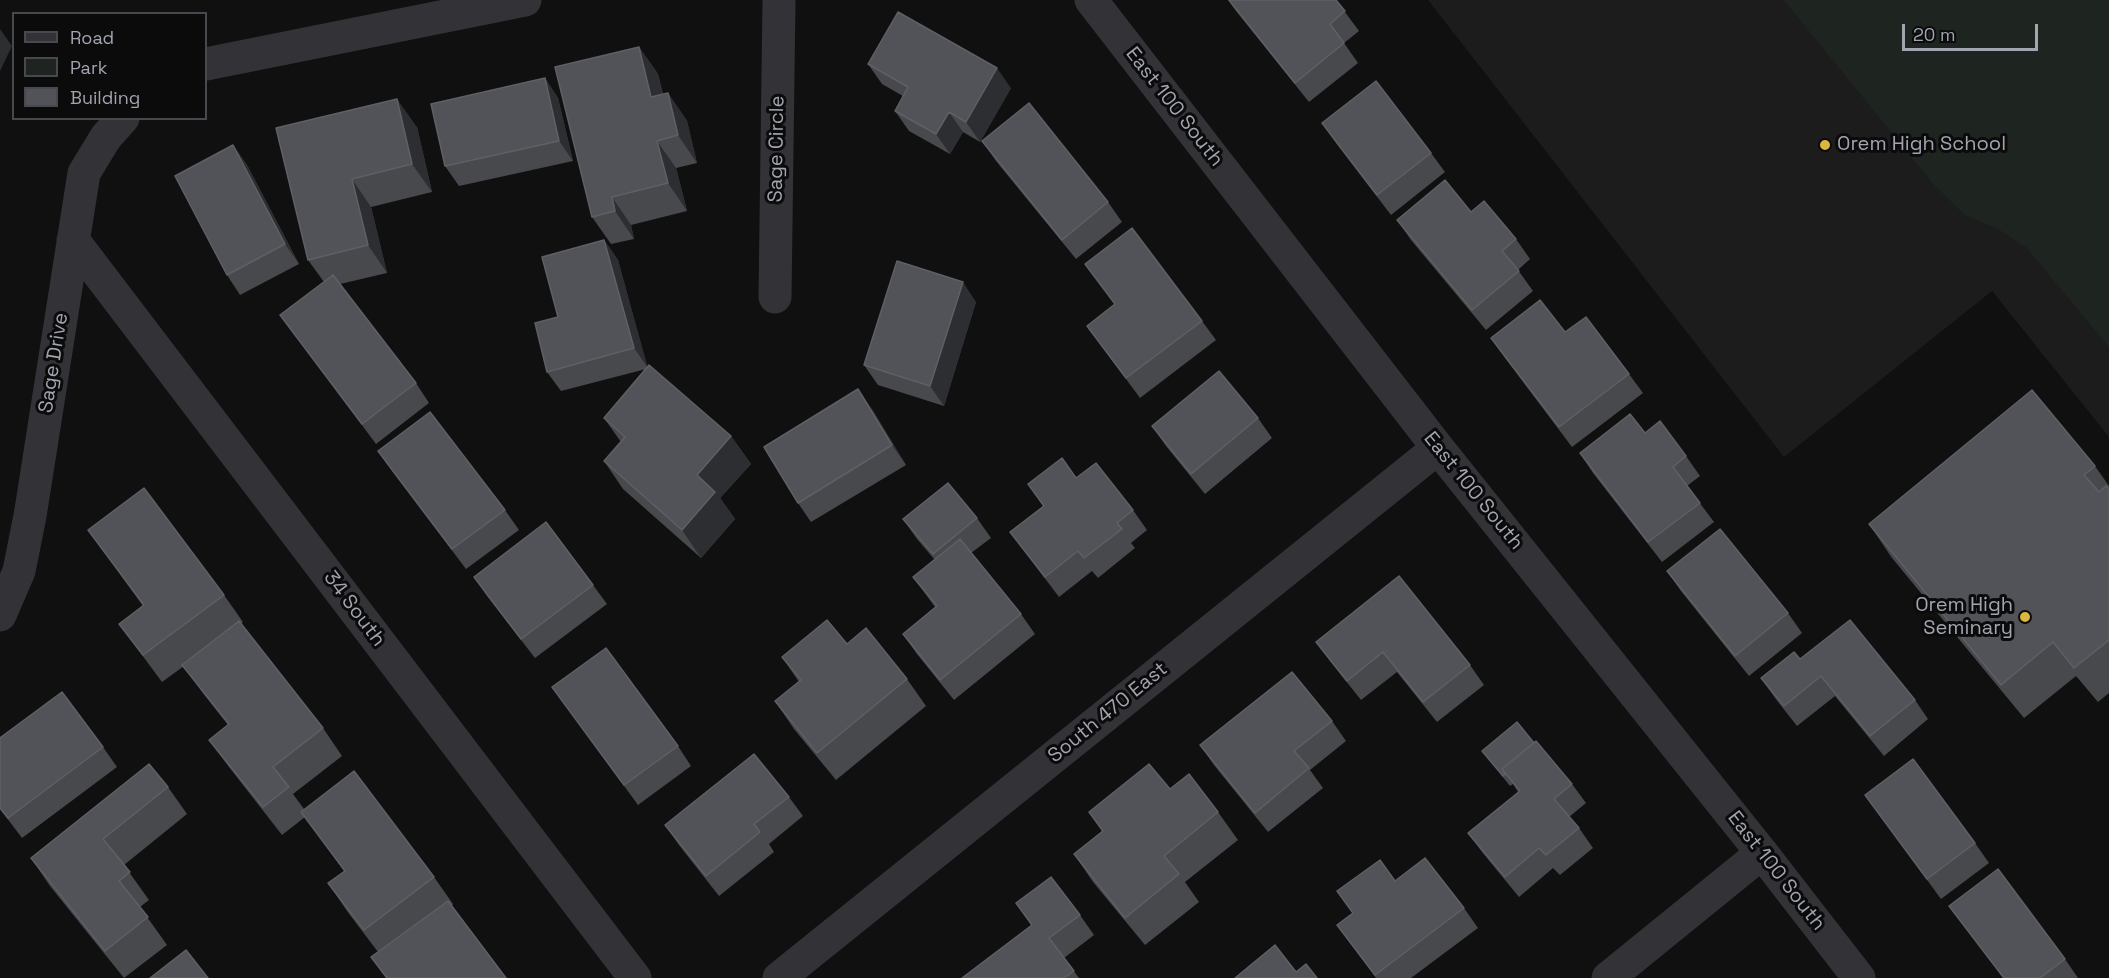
<!DOCTYPE html>
<html>
<head>
<meta charset="utf-8">
<style>
	body { margin:0 }
	#map { position:relative; width:2109px; height:978px; overflow:hidden; background:#101011; font-family:"Space Grotesk",sans-serif }
	canvas { display:block }
	.legend { position:absolute; left:12px; top:12px; width:195px; height:108px; box-sizing:border-box; background:#0b0b0c; border:2px solid #47494e; margin:0; padding:8px 10px; list-style:none; font-size:18px; color:#a2a5b0 }
	.legend li { display:flex; align-items:center; gap:12px; height:30px }
	.legend b { width:30px; border:2px solid #47494e }
	.scale { position:absolute; left:1902px; top:24px; width:136px; height:27px; box-sizing:border-box; border:3px solid #a2a5b0; border-top:0; padding-left:8px; font-size:18px; line-height:21px; white-space:nowrap; color:#a2a5b0; -webkit-text-stroke:4px #0b0b0c; paint-order:stroke }
</style>
</head>
<body>
<div id="map">
<canvas width="2109" height="978"></canvas>
<ul class="legend">
<li><b style="height:8px;background:#333337"></b>Road</li>
<li><b style="height:16px;background:#1e2520"></b>Park</li>
<li><b style="height:16px;background:#515358"></b>Building</li>
</ul>
<div class="scale">20 m</div>
</div>
<script>
const c = document.querySelector('canvas').getContext('2d');
c.lineJoin = 'round';
function fillPath(path, color) { c.fillStyle = color; c.fill(path, 'evenodd'); }
function strokePath(path, color, width, dash) { c.strokeStyle = color; c.lineWidth = width; c.lineCap = dash ? 'butt' : 'round'; c.setLineDash(dash || []); c.stroke(path); }
function label(font, color, halo, rows, align = 'center') {
  c.font = font + ' "Space Grotesk",sans-serif'; c.lineWidth = 6; c.setLineDash([]); c.textBaseline = 'middle'; c.strokeStyle = halo; c.fillStyle = color; for (const [text, x, y, turn = 0] of rows) {
    c.save(); c.translate(x, y); c.rotate((+turn || 0) * Math.PI / 180); c.textAlign = isNaN(turn) ? turn : align; if (halo) c.strokeText(text, 0, 0); c.fillText(text, 0, 0); c.restore();
  }
}
fillPath(new Path2D(`
	M1428 0H2109V437L1992 291 1784 457Z`), '#1c1c1d');
fillPath(new Path2D(`
	M1784 0H2109V347L2027 248 1998 229 1965 215 1935 186Z`), '#1e2520');
strokePath(new Path2D(`
	M1091 0 1438 448 1762 853 1859 978
	M206 64 525 0
	M73 240 635 978
	M775 297 779 0
	M0 615 19 571 30 516 84 173 106 137 123 118
	M779 978 1438 448
	M1608 978 1762 853`), '#333337', 33);
fillPath(new Path2D(`
	M1228 0H1336L1359 31 1344 43 1358 63 1309 102 1236 11Z
	M639 47 658 74 663 94 668 93 687 121 697 163 676 168 687 211 631 225 634 239 611 244 592 217Z
	M868 64 1011 88 980 142 963 132 950 154 909 131 895 111 903 96 882 84Z
	M545 78 558 98 573 161 459 186 445 166Z
	M1322 123 1431 153 1445 172 1391 215 1336 143Z
	M417 127 432 192 371 207 387 273 340 284 416 383 429 403 376 444 280 315 324 282 308 260 276 128Z
	M982 141 1108 202 1122 222 1076 259 996 161Z
	M233 145 247 165 299 264 240 295 227 275Z
	M1471 212 1516 239 1530 259 1518 270 1533 291 1486 330 1411 240 1397 220Z
	M604 240 618 260 647 367 731 436 751 464 720 498 735 519 701 558 623 489 604 461 621 442 604 418 646 369 561 391 547 372 558 317Z
	M1085 264 1202 321 1216 340 1140 398 1087 326 1115 304Z
	M976 302 944 406 878 385 864 365Z
	M1565 332 1629 374 1643 393 1572 447 1505 358 1491 338Z
	M872 409 906 465 811 522 798 503Z
	M1258 418 1272 438 1205 494 1166 446 1152 426Z
	M1645 433 1686 456 1700 476 1687 486 1714 522 1662 562 1593 473 1580 453Z
	M378 451 505 510 519 530 466 569 392 471Z
	M2095 466 2109 486V693L2098 702 2076 676 2024 718 1892 558 1869 524Z
	M1076 478 1133 510 1147 530 1131 543 1135 548 1098 578 1092 571 1059 597 1010 532 1043 506 1028 484Z
	M977 518 991 538 971 553 1021 614 1035 634 954 700 917 654 903 634 935 607 913 577 935 560 917 539 903 519Z
	M88 530 224 595 243 622 241 624 323 728 342 756 293 794 304 809 434 877 453 904 452 906 506 978H386L371 957 378 952 347 911 328 883 344 871 305 817 282 835 229 767 209 740 228 725 202 692 184 666 162 682 119 624 143 606Z
	M1667 571 1788 613 1802 633 1749 676 1681 591Z
	M474 577 593 585 607 604 535 658 487 596Z
	M1316 642 1470 665 1484 685 1437 722 1397 672 1361 700 1330 661Z
	M847 644 907 679 926 706 836 780 794 729 775 701 799 682 782 657Z
	M1800 659 1915 700 1928 719 1884 756 1835 696 1797 726 1775 698 1761 678Z
	M552 687 678 746 691 766 638 805Z
	M1332 721 1346 741 1310 770 1323 788 1268 832 1214 765 1200 745Z
	M0 738 103 747 117 767 22 838 0 809Z
	M1534 743 1572 784 1586 803 1569 817 1579 828 1593 848 1560 875 1553 868 1519 897 1482 852 1468 833 1518 792 1513 784 1510 786 1482 751Z
	M168 787 187 814 124 865 149 900 140 907 167 945 124 978 50 886 31 858Z
	M1170 789 1218 812 1238 840 1185 882 1199 902 1145 945 1093 882 1074 854 1102 831 1089 812Z
	M1865 795 1975 843 1989 863 1941 899Z
	M789 797 803 816 769 844 774 852 719 896 679 845 665 825Z
	M1395 881 1464 908 1478 928 1411 978H1376L1337 925 1353 913 1337 891Z
	M1016 903 1080 915 1094 935 1064 958 1079 978H962L1032 926Z
	M1949 906 2065 959 2078 978H2003Z`), '#48494d');
fillPath(new Path2D(`
	M0 29 12 46 0 71Z
	M639 47 658 74 670 125 651 97Z
	M997 68 1011 88 980 142 966 122Z
	M545 78 558 98 573 161 559 141Z
	M668 93 687 121 697 163 678 135Z
	M397 99 417 127 432 192 412 164Z
	M949 112 963 132 950 154 936 134Z
	M657 141 676 168 687 211 668 183Z
	M233 145 247 165 299 264 285 244Z
	M352 179 371 207 387 273 368 245Z
	M612 197 631 225 634 239 615 211Z
	M604 240 618 260 648 368 634 348Z
	M963 282 976 302 944 406 930 386Z
	M858 389 872 409 906 465 892 445Z
	M731 436 751 464 720 498 735 519 701 558 682 530 697 475Z`), '#2d2e31');
const building = new Path2D(`
	M1229 0H1336L1345 11 1330 24 1344 43 1295 83Z
	M898 12 997 68 966 122 949 112 936 134 895 111 908 87 868 64Z
	M639 47 651 97 668 93 678 135 657 141 668 183 612 197 615 211 592 217 555 67Z
	M545 78 559 141 445 166 431 104Z
	M1376 81 1431 153 1377 195 1322 123Z
	M397 99 412 164 352 179 368 245 308 260 276 128Z
	M1029 103 1108 202 1062 240 982 141Z
	M233 145 285 244 227 275 175 176Z
	M1445 180 1471 212 1484 201 1516 239 1502 251 1519 271 1472 310 1397 220Z
	M1132 228 1202 321 1126 378 1087 326 1115 304 1085 264Z
	M604 240 634 348 547 372 535 323 558 317 542 257Z
	M897 261 963 282 930 386 864 365Z
	M333 275 416 383 362 424 280 315Z
	M1540 300 1565 332 1586 317 1629 374 1559 427 1491 338Z
	M649 365 731 436 697 475 715 492 682 530 604 461 625 437 604 418Z
	M1219 371 1258 418 1191 474 1152 426Z
	M858 389 892 445 798 503 764 447Z
	M2032 390 2095 466 2084 475 2099 492 2106 486 2109 489V640L2074 668 2053 642 2001 685 1869 524Z
	M430 412 505 510 452 549 378 451Z
	M1630 414 1645 433 1660 421 1686 456 1673 467 1700 503 1648 542 1580 453Z
	M1062 458 1076 478 1096 463 1133 510 1117 523 1122 529 1084 558 1078 551 1045 577 1010 532 1044 506 1028 484Z
	M948 483 977 518 933 554 903 519Z
	M144 488 224 595 143 655 119 624 144 605 88 530Z
	M546 522 593 585 521 639 474 577Z
	M1720 529 1788 613 1735 656 1667 571Z
	M960 539 1021 614 940 680 903 634 937 606 913 577Z
	M1399 576 1470 665 1423 702 1383 652 1347 681 1316 642Z
	M827 620 847 644 866 628 907 679 817 753 775 701 801 680 782 657Z
	M1850 620 1915 700 1870 736 1821 676 1784 706 1761 678 1794 652 1800 659Z
	M239 621 323 728 273 767 289 787 263 807 209 740 229 724 182 665Z
	M606 648 678 746 624 785 552 687Z
	M1292 672 1332 721 1294 751 1309 768 1255 813 1200 745Z
	M62 692 103 747 8 818 0 808V738Z
	M1517 722 1534 743 1502 769 1505 774 1503 776 1482 751Z
	M1536 741 1572 784 1554 799 1579 828 1546 855 1539 848 1505 877 1468 833 1520 791 1502 769Z
	M754 754 789 797 754 824 760 832 706 876 665 825Z
	M1913 759 1975 843 1927 879 1865 795Z
	M149 764 168 787 103 839 130 872 119 881 148 917 105 951 31 858Z
	M1149 764 1170 789 1189 774 1218 812 1164 856 1179 874 1125 918 1074 854 1103 831 1089 812Z
	M354 771 434 877 364 930 328 883 345 871 301 812Z
	M1425 858 1464 908 1375 975 1337 925 1353 913 1337 891 1380 860 1395 881Z
	M1998 869 2065 959 2040 978H2004L1949 906Z
	M1051 877 1080 915 1049 938 1074 971 1064 978H962L1032 925 1016 903Z
	M448 901 506 978H387L371 957Z
	M1275 945 1296 972 1306 964 1317 978H1235Z
	M186 950 208 978H150Z`);
fillPath(building, '#515358');
strokePath(building, '#5e6066', 1.5);
for (const [x, y, r, color] of [
	[1825,145,6,"#dab73f"],
	[2025,617,6,"#dab73f"]
]) { const dot = new Path2D(); dot.arc(x, y, r, 0, 2 * Math.PI); c.fillStyle = color; c.fill(dot); strokePath(dot, '#0b0b0c', 2); }
label('20px', '#a2a5b0', '#0b0b0c', [
	["East 100 South",1174,107,52],
	["Sage Circle",777,149,-89],
	["Sage Drive",54,363,-81],
	["East 100 South",1473,491,51],
	["34 South",354,609,53],
	["South 470 East",1108,713,-39],
	["East 100 South",1776,871,52]
]);
label('20px', '#a2a5b0', '#0b0b0c', [
	["Orem High School",1837,145],
	["Orem High",2013,606,"right"],
	["Seminary",2013,629,"right"]
], 'left');
</script>
</body>
</html>
